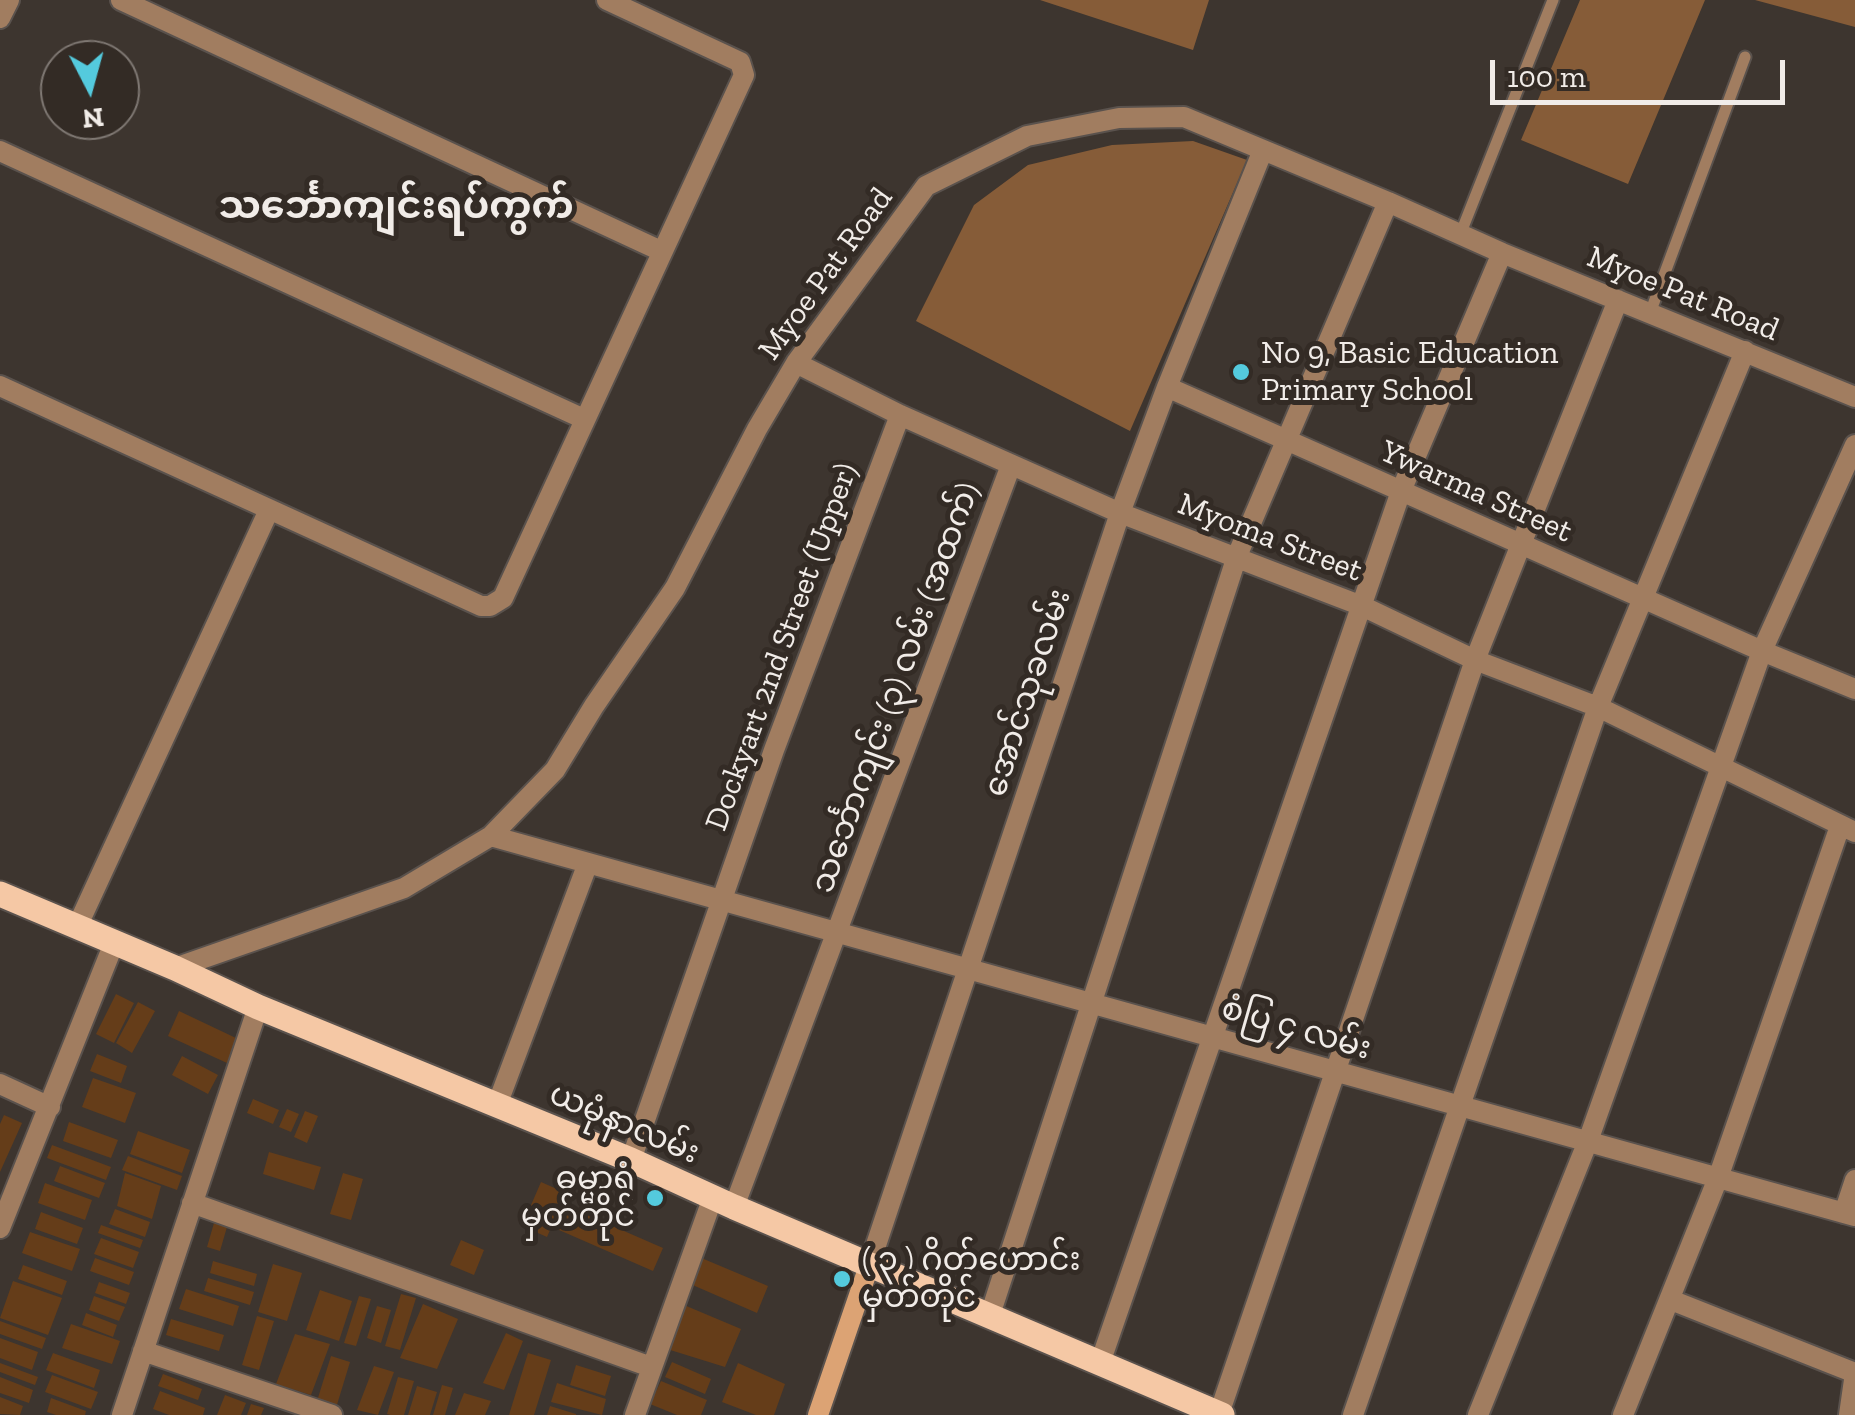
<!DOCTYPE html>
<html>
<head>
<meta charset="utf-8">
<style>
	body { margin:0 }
	#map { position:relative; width:1855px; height:1415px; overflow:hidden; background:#3d352f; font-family:"Zilla Slab",serif }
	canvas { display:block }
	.north { position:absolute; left:40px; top:40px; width:100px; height:100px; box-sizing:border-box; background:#332b25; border:2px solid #7f7873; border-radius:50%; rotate:174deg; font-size:28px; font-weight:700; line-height:40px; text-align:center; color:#f1ece8 }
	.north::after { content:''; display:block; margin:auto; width:35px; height:45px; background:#54cadd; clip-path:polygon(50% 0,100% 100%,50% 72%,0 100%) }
	.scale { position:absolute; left:1490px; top:60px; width:295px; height:45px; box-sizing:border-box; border:5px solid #f1ece8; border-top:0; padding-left:12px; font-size:30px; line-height:35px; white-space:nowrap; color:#f1ece8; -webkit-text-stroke:8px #332b25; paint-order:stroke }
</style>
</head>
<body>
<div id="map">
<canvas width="1855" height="1415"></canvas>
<div class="north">N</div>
<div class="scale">100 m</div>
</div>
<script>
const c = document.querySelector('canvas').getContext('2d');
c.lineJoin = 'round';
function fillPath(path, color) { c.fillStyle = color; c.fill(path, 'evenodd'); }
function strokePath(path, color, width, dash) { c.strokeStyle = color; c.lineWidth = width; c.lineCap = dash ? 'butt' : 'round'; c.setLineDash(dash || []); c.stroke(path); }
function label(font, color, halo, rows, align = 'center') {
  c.font = font + ' "Zilla Slab","Noto Sans Myanmar",serif'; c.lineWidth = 10; c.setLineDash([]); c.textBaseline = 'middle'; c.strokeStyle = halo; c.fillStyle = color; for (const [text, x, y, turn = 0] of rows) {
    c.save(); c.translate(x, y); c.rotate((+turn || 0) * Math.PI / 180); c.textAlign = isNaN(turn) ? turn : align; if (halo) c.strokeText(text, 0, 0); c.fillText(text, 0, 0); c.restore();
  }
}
fillPath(new Path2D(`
	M1040 0H1209L1193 50Z
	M1580 0H1705L1628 184 1521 140Z
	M1755 0H1855V27Z
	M1193 141 1247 160 1130 431 916 321 974 205 1028 165 1112 145Z`), '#865c38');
fillPath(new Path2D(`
	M116 994 134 1003 114 1043 96 1034Z
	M138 1002 155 1011 132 1053 116 1043Z
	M179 1011 238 1039 227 1063 168 1036Z
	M97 1054 127 1066 121 1083 90 1071Z
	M182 1056 218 1075 208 1094 172 1075Z
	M93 1078 136 1093 125 1123 82 1107Z
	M253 1099 279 1110 273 1124 247 1113Z
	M287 1109 299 1114 291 1132 279 1127Z
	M305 1111 318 1116 307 1143 294 1137Z
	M4 1115 22 1123 0 1172V1124Z
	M69 1122 118 1140 111 1158 63 1141Z
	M138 1131 190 1150 182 1173 130 1154Z
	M52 1145 111 1167 106 1180 47 1158Z
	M269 1152 321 1167 314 1190 263 1174Z
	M128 1156 182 1176 177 1190 122 1170Z
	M60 1166 105 1183 99 1198 54 1181Z
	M125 1173 161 1186 152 1219 117 1206Z
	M343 1173 363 1179 351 1220 330 1214Z
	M541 1182 566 1193 547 1237 522 1226Z
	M45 1183 92 1200 85 1220 38 1203Z
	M569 1207 663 1248 653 1271 559 1230Z
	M115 1209 150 1222 145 1237 109 1224Z
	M41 1212 83 1228 77 1244 35 1229Z
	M214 1223 227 1227 220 1251 207 1247Z
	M101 1225 143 1240 140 1248 98 1233Z
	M30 1232 80 1249 72 1271 22 1253Z
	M101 1238 139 1252 133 1268 94 1254Z
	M461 1240 484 1250 474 1275 450 1265Z
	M699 1257 768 1286 757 1313 688 1283Z
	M95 1258 134 1272 129 1285 90 1271Z
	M213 1261 257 1274 254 1286 210 1273Z
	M273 1264 302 1273 287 1321 258 1312Z
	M23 1265 67 1281 62 1295 18 1279Z
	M208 1278 254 1292 250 1305 204 1291Z
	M13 1281 62 1298 48 1335 0 1318Z
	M99 1282 130 1293 126 1304 95 1293Z
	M186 1289 239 1306 233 1326 179 1309Z
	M320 1290 352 1301 339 1341 306 1330Z
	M401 1294 416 1298 400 1350 385 1346Z
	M94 1296 125 1307 119 1321 89 1310Z
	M359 1296 371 1299 356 1346 344 1343Z
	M423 1304 458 1319 437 1369 400 1358Z
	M684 1305 741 1329 725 1367 667 1349Z
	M377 1306 391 1310 381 1343 367 1338Z
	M86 1313 117 1325 113 1337 82 1325Z
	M257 1316 274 1321 259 1370 242 1365Z
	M171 1319 224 1335 219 1351 166 1335Z
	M0 1321 46 1338 42 1349 0 1334Z
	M71 1324 120 1341 112 1364 62 1348Z
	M506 1333 523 1341 504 1390 483 1383Z
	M295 1334 330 1344 311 1395 276 1384Z
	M0 1338 38 1352 32 1370 0 1358Z
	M53 1353 100 1370 94 1388 46 1370Z
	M528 1353 551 1360 534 1415H509Z
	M331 1356 350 1362 336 1408 317 1401Z
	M672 1362 711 1379 705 1394 665 1377Z
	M0 1363 38 1377 35 1385 0 1372Z
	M738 1363 785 1384 774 1415H756L722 1402Z
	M576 1365 611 1376 605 1396 570 1385Z
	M374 1366 394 1372 378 1415 357 1410Z
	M163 1374 202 1389 198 1400 158 1386Z
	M52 1375 98 1392 91 1409 45 1392Z
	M0 1377 33 1390 29 1403 0 1393Z
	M398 1377 414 1381 404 1415H390L387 1414Z
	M661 1381 707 1400 701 1415H677L650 1404Z
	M557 1383 606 1399 602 1415 551 1402Z
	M442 1385 453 1388 445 1415H433Z
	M417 1386 437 1392 430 1415H408Z
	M160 1391 205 1408 203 1415H169L153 1409Z
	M464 1393 491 1401 485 1415H455Z
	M225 1395 246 1403 241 1415H217Z
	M0 1397 23 1406 20 1415 0 1414Z
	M51 1398 86 1411 85 1415H56L47 1412Z
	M251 1404 264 1408 261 1415H247Z
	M550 1406 576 1414V1415H547Z`), '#653d19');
const service = new Path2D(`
	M1460 235 1553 0
	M1650 313 1745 57`);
const minor = new Path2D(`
	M121 0 661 251
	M0 18 9 0
	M0 151 584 419
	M796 363 900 415 1120 513 1362 606 1475 660 1598 707 1855 832
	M0 386 481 606H490L503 598 744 75 740 62 607 0
	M1167 387 1762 651 1855 689
	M491 836 1855 1216
	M77 927 269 510
	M175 968 404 888 491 836 555 770 594 706 675 588 757 429 796 363 926 186 1027 136 1119 118 1184 117 1388 202 1502 253 1855 397
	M0 1084 50 1107
	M497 1105 588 863
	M631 1160 774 750 900 415
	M192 1203 651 1367
	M734 1207 1011 465
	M1844 1213 1855 1180
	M0 1228 114 943
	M870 1263 1120 513 1167 387 1263 150
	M1671 1300 1855 1373
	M990 1315 1237 556 1388 202
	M143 1351 332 1415
	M1100 1363 1401 491 1502 253
	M1219 1414 1475 660 1618 300
	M122 1415 258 1007
	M635 1415 713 1197
	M1353 1415 1598 707 1745 351
	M1478 1415 1588 1141 1762 651 1855 445
	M1623 1415 1718 1178 1840 826
	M1849 1415 1855 1373`);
const secondary = new Path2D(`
	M818 1415 870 1263`);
const primary = new Path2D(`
	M0 894 175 968 258 1007 631 1160 734 1207 1222 1415`);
strokePath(service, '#5a524d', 15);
strokePath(minor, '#5a524d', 24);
strokePath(secondary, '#5a524d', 24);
strokePath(primary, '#5a524d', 29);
strokePath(service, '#a17d60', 11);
strokePath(minor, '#a17d60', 20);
strokePath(secondary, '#dca374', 20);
strokePath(primary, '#f5c8a5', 25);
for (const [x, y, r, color] of [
	[1241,372,10,"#54cadd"],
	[655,1198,10,"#54cadd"],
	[842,1279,10,"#54cadd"]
]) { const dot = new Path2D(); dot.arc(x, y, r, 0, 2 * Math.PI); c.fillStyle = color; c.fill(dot); strokePath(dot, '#332b25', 4); }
label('32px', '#f1ece8', '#332b25', [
	["Myoe Pat Road",826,274,-54],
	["Myoe Pat Road",1683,294,22],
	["Ywarma Street",1476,492,24],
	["Myoma Street",1270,538,21],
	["Dockyart 2nd Street (Upper)",782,647,-70],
	["သင်္ဘောကျင်း (၃) လမ်း (အထက်)",896,688,-70],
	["အောင်သုခလမ်း",1028,693,-72],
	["စံပြ ၄ လမ်း",1296,1029,16],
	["ယမုံနာလမ်း",624,1124,23]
]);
label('32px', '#f1ece8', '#332b25', [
	["No 9, Basic Education",1261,354],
	["Primary School",1261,391],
	["ဓမ္မာရုံ",635,1180,"right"],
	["မှတ်တိုင်",635,1217,"right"],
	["( ၃ ) ဂိတ်ဟောင်း",862,1261],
	["မှတ်တိုင်",862,1298]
], 'left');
label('bold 38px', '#f1ece8', '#332b25', [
	["သင်္ဘောကျင်းရပ်ကွက်",396,207]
]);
</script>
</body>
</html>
